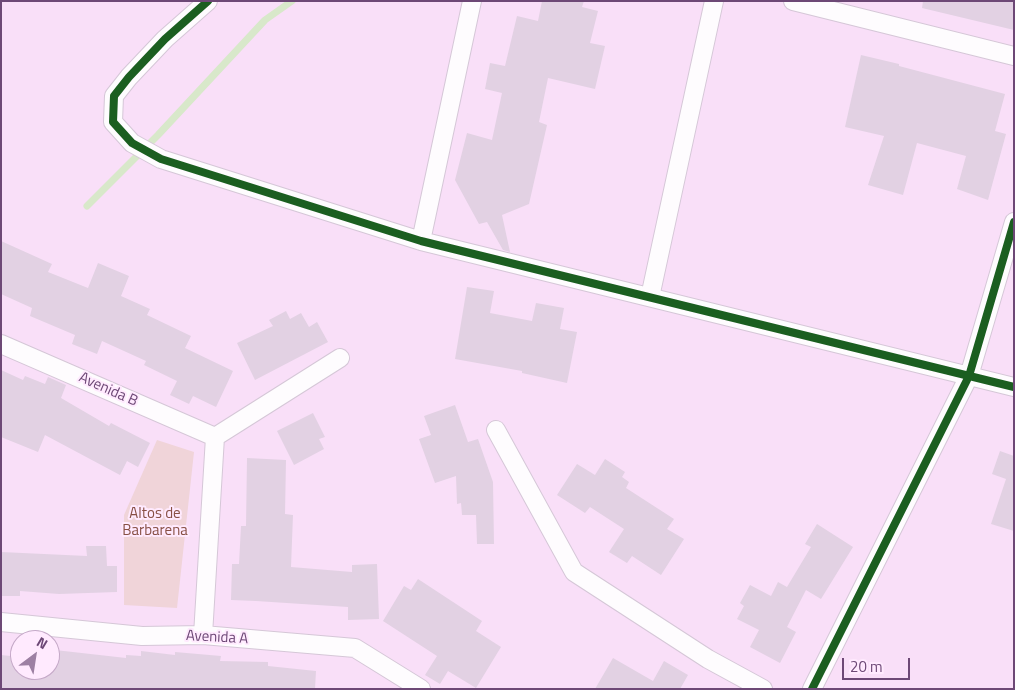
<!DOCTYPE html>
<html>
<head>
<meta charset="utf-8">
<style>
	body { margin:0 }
	#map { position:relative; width:1015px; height:690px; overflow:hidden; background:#f7e9f6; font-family:"Titillium Web",sans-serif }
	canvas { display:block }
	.frame { position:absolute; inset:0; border:2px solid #6d4876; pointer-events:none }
	.north { position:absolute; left:10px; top:630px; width:50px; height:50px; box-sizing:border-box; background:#ffeafe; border:1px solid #c5a9c8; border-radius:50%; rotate:31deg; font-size:14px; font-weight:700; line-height:20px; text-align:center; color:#6d4876 }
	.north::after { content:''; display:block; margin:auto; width:18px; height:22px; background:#9d80a3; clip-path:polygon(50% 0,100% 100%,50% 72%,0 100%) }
	.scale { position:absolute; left:842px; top:658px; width:68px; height:22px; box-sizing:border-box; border:2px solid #6d4876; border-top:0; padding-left:6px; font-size:15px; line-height:18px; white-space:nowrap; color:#6d4876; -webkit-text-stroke:4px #ffeafe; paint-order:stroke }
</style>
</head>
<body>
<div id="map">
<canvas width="1015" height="690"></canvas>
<div class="frame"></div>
<div class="north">N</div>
<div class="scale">20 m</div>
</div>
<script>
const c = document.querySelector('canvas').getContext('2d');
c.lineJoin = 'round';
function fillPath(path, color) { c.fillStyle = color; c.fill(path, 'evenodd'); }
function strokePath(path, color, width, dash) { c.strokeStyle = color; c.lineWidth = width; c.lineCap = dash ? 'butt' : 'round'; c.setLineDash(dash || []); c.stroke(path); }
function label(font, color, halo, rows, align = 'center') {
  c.font = font + ' "Titillium Web",sans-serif'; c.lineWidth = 4; c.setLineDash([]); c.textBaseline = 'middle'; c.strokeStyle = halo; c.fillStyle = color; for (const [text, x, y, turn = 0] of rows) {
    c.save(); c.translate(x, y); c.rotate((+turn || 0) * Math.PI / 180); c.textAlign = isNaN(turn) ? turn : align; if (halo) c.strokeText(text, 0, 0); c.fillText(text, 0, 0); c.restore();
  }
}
fillPath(new Path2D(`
	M1 1H1014V689H1ZM20 640H50V670H20Z`), '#f9dff8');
fillPath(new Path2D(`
	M157 440 194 452 177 608 124 605V515Z`), '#f0d4d9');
strokePath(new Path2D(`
	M87 206 158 135 265 20 292 1`), '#d8e8ca', 7);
fillPath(new Path2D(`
	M542 1H584L582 7 598 11 590 43 605 46 595 89 548 78 539 122 547 125 529 204 502 215 510 252 503 250 487 222 479 224 455 180 467 133 492 140 502 93 485 89 490 63 505 66 517 16 538 21Z
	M923 1H1014V30L922 8Z
	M861 55 899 64V66L1005 94 995 131 1006 134 988 200 957 189 966 156 917 143 903 195 868 185 884 136 845 127Z
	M1 241 52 264 48 272 88 288 98 263 129 276 121 296 150 309 147 315 191 336 185 348 233 371 216 407 193 396 189 404 170 395 177 381 144 365 146 361 102 341 97 354 72 344 75 335 30 316 32 308 1 294Z
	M467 287 494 291 490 313 532 321 536 303 564 308 560 329 577 332 567 383 522 373V371L455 359Z
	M286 311 290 319 301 313 309 327 317 322 328 342 255 380 237 343 273 326 269 320Z
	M1 370 23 380 25 376 45 384 48 377 66 385 61 398 109 426 111 423 150 443 138 467 127 461 120 475 45 435 38 452 1 437Z
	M455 405 468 442 478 439 493 482 494 544H477L476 515H462L461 503 457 504 456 476 435 483 419 439 431 435 424 416Z
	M313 413 325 437 319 439 324 449 294 465 277 431Z
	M1000 451 1014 456V531L991 524 1006 479 992 474Z
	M247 458 286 460 285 514 293 515 291 567 352 572V565L377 564 379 619 348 620V607L256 601 231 600 232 564H239L241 526H246Z
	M605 459 625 472 622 477 629 482 626 488 674 519 667 529 684 539 661 575 632 556 627 563 609 552 624 529 590 507 585 513 557 495 577 464 595 475Z
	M817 524 853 547 821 599 806 590 787 627 796 632 780 663 750 647 759 630 737 619 744 606 740 603 750 585 771 596 778 582 787 587 811 547 805 544Z
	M86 546H106L107 566H117V592L59 594 20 591V596H1V552L87 556Z
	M418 579 482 621 476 631 501 647 476 688 448 671 440 684 425 675 437 656 383 621 404 586 411 590Z
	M50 644 55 645V650L126 658V655L141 656V651L175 655V652L221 656 220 661 268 662V666L316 671 315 689H1V655L20 657V670H50Z
	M613 658 653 681 664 661 688 675 680 689H595Z`), '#e2d1e3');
const minor = new Path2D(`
	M208 1 165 39 129 77 114 96 113 122 132 143 161 159 421 241 1014 387
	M793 1 1014 56
	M421 241 472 1
	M650 297 714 1
	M1 344 215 437 340 358
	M496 430 574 572 708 659 763 689
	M1 622 142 636 203 635 355 648 421 689
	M203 635 215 437
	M812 689 969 376 1014 222`);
strokePath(minor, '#d5c7d7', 20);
strokePath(minor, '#fefcfe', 18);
strokePath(new Path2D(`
	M208 1 165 39 129 77 114 96 113 122 132 143 161 159 421 241 1014 387
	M812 689 969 376 1014 222`), '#1b5e20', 8);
label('15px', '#6d4876', '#ffeafe', [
	["Avenida B",108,390,24],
	["Avenida A",217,638,3]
]);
label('15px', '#885045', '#ffeafe', [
	["Altos de",155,514],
	["Barbarena",155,531]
]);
</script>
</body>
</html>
